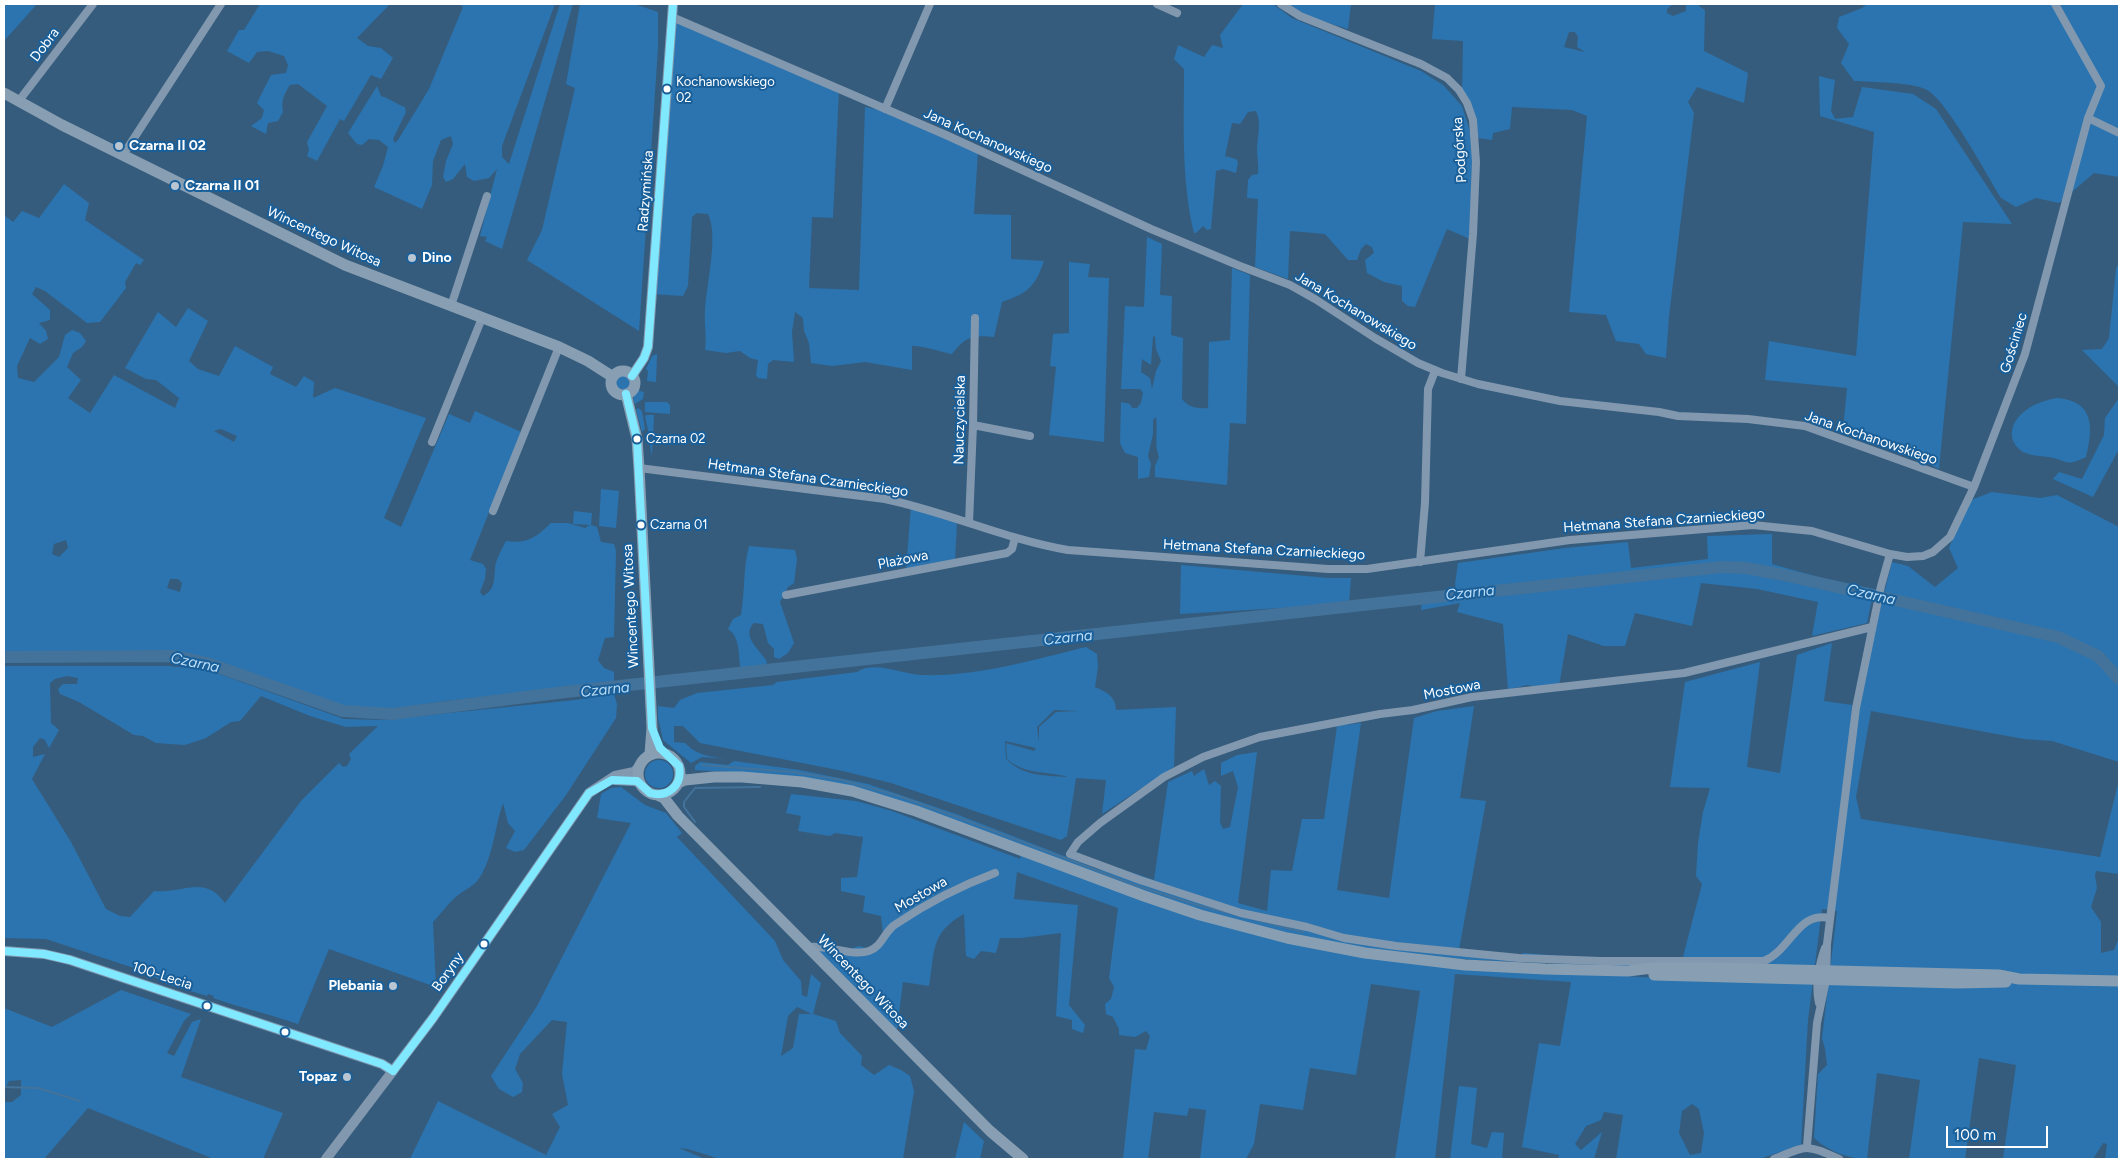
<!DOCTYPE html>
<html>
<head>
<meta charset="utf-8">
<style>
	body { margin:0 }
	#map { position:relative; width:2123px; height:1163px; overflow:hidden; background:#365c7d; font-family:Figtree,sans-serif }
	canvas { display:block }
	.frame { position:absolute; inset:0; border:5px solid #fff; pointer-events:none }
	.scale { position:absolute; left:1946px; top:1126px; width:102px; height:22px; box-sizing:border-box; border:2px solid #fff; border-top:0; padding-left:6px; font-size:15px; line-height:18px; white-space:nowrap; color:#fff; -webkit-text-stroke:4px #195f9a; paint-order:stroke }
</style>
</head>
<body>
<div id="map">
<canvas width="2123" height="1163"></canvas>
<div class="frame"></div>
<div class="scale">100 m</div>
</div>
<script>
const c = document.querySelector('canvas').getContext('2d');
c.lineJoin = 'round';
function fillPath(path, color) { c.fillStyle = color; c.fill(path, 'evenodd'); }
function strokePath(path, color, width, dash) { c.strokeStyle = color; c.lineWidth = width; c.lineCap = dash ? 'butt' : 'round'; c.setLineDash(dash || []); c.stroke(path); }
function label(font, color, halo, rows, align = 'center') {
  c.font = font + ' Figtree,sans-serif'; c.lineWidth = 4; c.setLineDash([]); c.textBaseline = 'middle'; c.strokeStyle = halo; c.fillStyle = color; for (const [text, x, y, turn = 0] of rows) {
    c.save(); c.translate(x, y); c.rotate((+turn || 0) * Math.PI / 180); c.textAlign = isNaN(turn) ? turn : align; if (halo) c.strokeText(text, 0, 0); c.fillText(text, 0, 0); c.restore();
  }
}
fillPath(new Path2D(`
	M4 4H37L4 41Z
	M260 4H390L357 38 368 46 381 48 393 58 381 79 371 75 344 121 340 119 317 161 307 156 309 150 307 142 327 106 298 84 290 85C284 94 281 101 283 112L278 121 268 123 266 134 251 126 262 118 264 110 257 103 271 75 286 73 288 65 284 56 268 51 257 52 249 63 227 51 239 30H244Z
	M460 4H555L502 146V157L509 164 560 4H573L502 249 485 241 487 237 480 236 497 169 489 178 474 181 467 177 465 164 453 179 446 182 443 177 446 161 453 144 451 136 441 140 433 161 432 185 422 209 374 187 383 166 388 147 379 140 369 139 362 145 357 144 348 133 377 86 381 96C391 99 396 104 405 107L406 112 393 139 395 143 398 140 429 89 463 7Z
	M580 4H634L658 12V48L639 331 527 260 542 230 575 88 566 84Z
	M1243 4H1273L1292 18 1421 71 1443 85 1462 106 1473 141 1470 239 1447 229 1415 307 1408 306 1402 301V286L1384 282 1367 273 1365 260 1374 253 1372 247 1366 244 1361 249 1357 260H1348L1325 234 1290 231 1288 279 1255 267 1258 199 1247 198 1248 180 1252 175 1258 174C1259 165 1257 158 1257 150 1257 137 1262 123 1256 111L1248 112 1240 124 1232 123 1225 156 1236 159 1238 162 1236 173 1223 169 1216 171 1211 229 1207 230 1203 226 1196 233H1194C1181 180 1184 123 1184 69L1174 59 1178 45 1204 57 1212 45 1223 48 1220 35Z
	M1283 4H1351L1348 29 1309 17Z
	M1435 4H1673L1667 9V13L1673 16 1686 11V4H1699V6L1705 10 1704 51 1748 73 1744 103 1697 87 1688 102 1694 113 1669 316 1666 358 1646 354 1639 344 1616 341 1606 315 1569 312 1587 116 1572 110 1512 107 1510 129 1493 133 1492 140 1478 138 1462 96 1463 41 1432 39ZM1569 32H1575L1578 37 1577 47 1585 52 1564 47Z
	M1867 4H2119V177L2094 173 2059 203 2036 198 2016 207 2001 198C1987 175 1947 101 1927 90 1912 82 1872 82 1854 81L1841 63 1849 44 1837 28 1839 17 1862 8Z
	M673 18 839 90 833 218 812 217 809 288 859 290 865 107 889 112 978 151 974 214 1011 215V259L1044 261C1035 287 1028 293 1002 302L994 337C973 335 966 336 952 354 943 352 919 345 912 346V370L865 362 832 366 811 363 809 343 804 331 803 318 795 312 792 332 794 362 773 360 768 364 767 379 758 378 756 375 758 360 750 358 740 351 726 353 705 350C707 337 704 324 705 311 706 286 719 236 708 214L697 213 692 217 688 286 683 296 652 294Z
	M1819 76 1835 80 1831 111 1835 119 1853 117 1862 87 1913 94 1936 109 2012 224 1963 222 1939 469 1923 461 1843 430 1847 388 1765 380 1769 341 1856 356 1874 132 1820 116Z
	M64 184 89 203 85 220 144 260 140 265 136 263 125 282 126 288 100 322 87 323 45 291 36 287 32 294 50 310V320L39 323 46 331 48 339 40 344 30 338 17 366 18 378 34 382 59 357 65 335 72 330 80 333 86 341 82 347 73 353 67 367 81 380 68 398 90 413 114 375 175 408 179 398 156 380 146 379 125 368 158 312 176 327 188 308 208 321 189 361 198 369 219 376 235 346 273 367 270 374 296 387 304 376 314 382 313 398 335 388 426 418 384 518 401 527 449 414 470 423 475 411 521 432 470 560 483 564 486 569 485 579 480 592 483 596C495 590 494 580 495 568 496 559 502 549 506 541 528 544 535 538 551 523H568L585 528 590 525 573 524 574 511 592 513 591 525 597 527 601 542 614 544 616 551 614 637 605 638 598 660 604 668 614 672V684C558 690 502 694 446 701 407 706 382 713 342 708L206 659 173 652 4 654V215L13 222 22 211 39 218ZM221 429 237 436 234 442 214 431ZM66 540 68 548 59 557 52 554 54 544ZM170 579H178L182 583 180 592 167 588Z
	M1147 237 1162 244 1160 295 1172 296 1171 335 1183 338 1182 399C1189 408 1198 409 1208 408L1209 342 1230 340 1232 268 1250 275 1246 424 1230 423 1227 485 1155 477V466L1159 457C1154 445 1158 430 1156 417L1153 420V434L1148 456 1151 464 1149 477 1138 479V457L1125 453 1120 443 1121 402 1130 404 1132 408H1137L1141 403 1143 393 1140 389H1121L1125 306 1144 307ZM1153 336 1155 337 1156 349 1161 361 1156 371 1152 389 1150 378 1141 372 1142 359 1151 365Z
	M1069 262 1090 264 1088 277 1109 278 1104 442 1049 435 1056 367 1050 366 1053 334 1069 333Z
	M2119 262V387L2082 350 2102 349 2109 338 2116 269Z
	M657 354 656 382 647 381 648 371 646 369 652 356Z
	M616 383a7 7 0 1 1 14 0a7 7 0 1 1-14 0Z
	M636 390 644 392 643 399 635 404 633 399Z
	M2057 398C2095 401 2093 428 2086 457 2065 467 2069 461 2049 457 2040 456 2032 456 2023 452 2018 449 2013 443 2012 437 2010 413 2038 401 2057 398Z
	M2119 398V449L2093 497 2053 479 2059 472 2082 479 2104 435 2105 418Z
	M645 402H667L670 405V414L645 412Z
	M638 408 642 411 645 429 642 432 636 410Z
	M647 415H654L652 456 649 440H652V435H649L645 416Z
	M601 489 619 491 616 528 599 526Z
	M1992 492 2040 498 2057 495 2119 527V762L2052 741 2024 739 1871 711 1856 797 1861 819 2100 857 2119 780V874L2096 871 2095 876 2097 888 2091 907 2101 922V953L2114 950 2119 938V1159H2105L2107 1144 2103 1143 2093 1159H2003L2016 1065 1979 1058 1965 1159H1909L1920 1080 1877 1073 1867 1159C1849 1159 1828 1151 1814 1138L1818 1074 1827 1065 1825 1049 1822 1038 1837 911 1822 909 1808 1020 1801 1145 1759 1159H1616L1623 1115 1604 1112 1601 1120 1586 1126 1575 1144 1581 1150 1602 1132 1594 1159H1558L1559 1155 1522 1147 1539 1043 1560 1046 1571 982 1455 974 1435 1159H1395L1420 991 1371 984 1356 1075 1310 1068 1303 1110 1260 1104 1254 1144 1246 1159H1200L1206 1110 1189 1108 1187 1116 1154 1112 1148 1159H1123L1135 1049 1146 1050 1150 1036 1146 1031 1135 1037 1119 1035V1029L1113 1017 1106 1014 1105 1004 1111 999 1114 987 1109 978 1118 908 1017 872 1014 899 1078 905 1069 1005 1085 1025 1083 1033 1072 1029V1020L1056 1016 1061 933 1021 938H1000L996 953 981 951 974 959 966 956 964 914C930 933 935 951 929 986L903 982 896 1037 808 947 841 952 859 946 869 949 884 943 881 916 863 912 865 896 841 891V878L857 877 863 837 835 833 830 836 798 831 801 816 786 813 791 794 856 801 892 811 1020 859 1021 855 1291 943 1563 973 1700 980 1617 966 1454 959 1379 952 1312 940 1171 902 1023 846 779 775 695 770V766L700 762 728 765 734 761 799 770 868 784 956 814 1100 870 1104 863 1154 880 1168 782 1192 771 1194 776 1204 769 1209 785 1215 781 1221 786 1220 822 1223 829 1230 827 1238 787 1233 771 1221 776V763L1237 755 1257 752 1238 903 1267 911 1271 870 1292 871 1302 819H1324L1337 726 1361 723 1337 890 1389 898 1414 718 1437 711 1474 706 1460 798 1486 801 1459 950 1519 955 1524 953 1573 957H1683L1702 884 1696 876 1698 843 1703 812 1710 788 1670 787 1685 682 1760 662 1747 767 1780 773 1797 655 1832 643 1824 701 1852 705 1850 728 1892 562 1908 566 1935 587 1958 568 1949 548 1968 501ZM1692 1104 1699 1109 1704 1133 1701 1153 1690 1155 1679 1133 1682 1111Z
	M911 506 957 522 955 561 906 570Z
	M1772 534V564L1818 577 1874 589 1867 623 1812 636 1818 602 1757 589 1701 583 1692 626 1635 613 1625 646H1604L1568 634 1559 686 1544 688 1527 685 1508 690 1503 624 1457 612 1460 603 1421 610 1422 600 1631 579 1630 575 1456 593 1455 584 1458 563 1565 548 1628 542 1631 568 1708 559 1707 536Z
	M749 546 795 550 797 559 794 583 788 587 780 602 794 643 788 653 779 659 774 657V649L768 643 763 624 754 623C740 637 761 650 767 662L765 669 741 671C738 657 741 637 728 629L733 619 741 615C745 593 743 568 749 546Z
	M1181 565 1329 578H1351L1349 604 1180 614Z
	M1086 647 1097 654 1098 667 1095 687C1106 692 1116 696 1116 710L1176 707 1174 767 1102 814 1106 780 1076 778 1067 836 1061 840 891 783 843 771 700 743 683 726H674V742L685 743C698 756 711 757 729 759L702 757 691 763 663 740 658 718V706L674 708 680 700 697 693 773 685 777 682 857 672C874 660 902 674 921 675 976 677 1033 660 1086 647ZM1054 710 1079 711 1056 712 1039 727V742L1037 727ZM1005 741 1036 748 1034 751 1006 743 1007 759C1027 776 1045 770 1068 777 1043 775 1025 777 1006 759Z
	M4 666H169L208 670 344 719 381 720 575 700 614 694 617 704 616 718 566 795 524 850 515 852 506 848 515 831 508 823 503 803C495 826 493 857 480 877 474 887 465 889 457 896 448 903 441 914 433 922L436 987 329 949 298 1024C270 1014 241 1008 213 998L214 996 208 994 207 996 167 984 146 972 46 939 4 938ZM67 676 78 678 77 684H63L58 689 60 694 79 702 134 735 143 736 156 743 185 745 206 738 231 722 240 721 261 696 310 716 346 727 378 726 349 754 351 759 347 766 343 767 339 763 301 801 225 903C204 874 184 894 154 891L130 917 120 916 106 909 71 842 32 779 45 754 33 757V747L40 738 45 740 49 748 59 730 51 723 50 683 55 679Z
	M645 774a14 14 0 1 1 28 0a14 14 0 1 1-28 0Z
	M621 787 645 805 666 813 682 833 677 837 775 941 783 960 801 981 802 995 807 997 811 974 821 983 813 1014 836 1021 840 1033 862 1056 861 1065 874 1075 889 1065 901 1070 910 1076 914 1091 903 1159H720L688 1149 679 1148 705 1159H410L438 1101 546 1155 560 1127 552 1114 568 1105 562 1074 567 1022 552 1020 520 1054 515 1069 523 1083 522 1092 513 1097 499 1089 491 1076 537 1006 631 823 597 818 601 794 611 788ZM797 1007 812 1014H799L793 1048 781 1056 788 1016Z
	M121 990 191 1014 184 1021 167 1053 174 1056 192 1022 201 1019 181 1077 283 1113 263 1159H214L88 1108 44 1159H4V1102H12L21 1095V1080L9 1081 4 1091V1008L52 1027Z
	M1459 1086 1477 1088 1471 1144 1487 1148 1492 1132 1504 1133 1502 1159H1450Z
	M964 1122 984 1141 980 1159H955Z`), '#2b74af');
strokePath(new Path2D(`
	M702 765 793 772 842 780 899 796 960 818 1135 885 1194 904 1303 932
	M695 822 684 807V802L695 788 760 787
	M4 1087 38 1088 80 1101`), '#43739b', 2);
strokePath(new Path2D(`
	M4 657 175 656 207 663 343 711 392 714 565 692 1390 602 1722 567 1746 568 1784 575 2058 637 2098 656 2119 679`), '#43739b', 12);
strokePath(new Path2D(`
	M1157 4 1177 13
	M1281 4 1300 16 1421 64 1447 78 1459 90 1467 103 1473 120 1476 162 1473 234 1461 379
	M672 17 946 135 1151 229 1240 266 1290 285 1315 299 1375 338 1418 363 1442 373 1478 384 1560 401 1659 412 1678 416 1748 419 1805 426 1974 487
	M18 102 93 4
	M885 109 930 4
	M2088 118 2119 133
	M123 155 221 4
	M451 306 487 196
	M973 425 1030 436
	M432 442 482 318
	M639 468 885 499C947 512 1005 539 1068 550L1328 569H1367L1570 540 1753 525 1812 531 1890 554 1907 557 1923 556 1933 552 1950 537 1974 487 2025 354 2088 118 2101 86 2055 4
	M493 511 559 347
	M969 523 973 425 975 318
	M1420 562 1425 503 1428 389 1435 371
	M786 595 1007 553 1012 549 1015 538
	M1830 918C1797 911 1792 949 1764 961H1601L1519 958 1396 946 1344 938 1307 927 1241 913 1140 880 1070 854 1078 842 1100 823 1164 777 1203 757 1260 737 1380 714 1413 710 1472 697 1684 673 1872 627
	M808 947C827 944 852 957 869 951 882 947 885 930 896 924 927 903 960 886 995 873
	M1819 1003C1815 987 1819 964 1825 948
	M1807 1146 1817 1023 1826 980 1827 944 1856 708 1881 586 1890 554
	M1774 1159C1808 1145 1806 1144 1839 1159`), '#8198af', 8);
strokePath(new Path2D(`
	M632 376 644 358 648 347 673 4
	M615 780 635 781 640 783
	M4 951 44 954 70 960 382 1064 393 1071
	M326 1159 433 1018 589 793 615 776 634 772 638 768`), '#8198af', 10);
strokePath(new Path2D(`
	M4 93 62 125 345 265 559 347 588 361 613 377
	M611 383a12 12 0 1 1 24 0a12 12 0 1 1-24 0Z
	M626 394 637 439 639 468 652 728 650 754
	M638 774a21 21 0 1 1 42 0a21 21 0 1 1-42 0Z
	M678 783 685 780 714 777H742L802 782 852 791 916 811 1144 896 1200 915 1287 938 1365 953 1465 965 1545 969 1628 971 1652 968H1712L1999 975 2019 979 2119 981
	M657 795 664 798 678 816 990 1131 1023 1159
	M1654 975 1957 983 2006 982`), '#889fb3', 11);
strokePath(new Path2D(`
	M632 376 644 358 648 347 673 4
	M4 951 44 954 70 960 382 1064 393 1071
	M393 1071 433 1018 589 793 612 780 637 781 650 793C668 798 683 785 679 766L660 748 652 728 637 439 626 394`), '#80e8ff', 8);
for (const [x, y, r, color] of [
	[667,89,4.5,"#fff"],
	[119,146,5,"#b9c6d2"],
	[175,186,5,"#b9c6d2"],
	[412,258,5,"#b9c6d2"],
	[637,439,4.5,"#fff"],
	[641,525,4.5,"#fff"],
	[484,944,4.5,"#fff"],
	[393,986,5,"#b9c6d2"],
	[207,1006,4.5,"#fff"],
	[285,1032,4.5,"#fff"],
	[347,1077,5,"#b9c6d2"]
]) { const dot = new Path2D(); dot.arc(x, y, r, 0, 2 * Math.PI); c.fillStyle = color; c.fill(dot); strokePath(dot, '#195f9a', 2); }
label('13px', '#fff', '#195f9a', [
	["Kochanowskiego",676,82],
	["02",676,98],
	["Czarna 02",646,439],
	["Czarna 01",650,525]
], 'left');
label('14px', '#fff', '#195f9a', [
	["Dobra",45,45,-53],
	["Jana Kochanowskiego",988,141,24],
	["Podgórska",1460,150,-94],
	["Radzymińska",646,191,-86],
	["Wincentego Witosa",324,237,25],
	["Jana Kochanowskiego",1356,311,31],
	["Gościniec",2014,343,-73],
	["Nauczycielska",960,420,-89],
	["Jana Kochanowskiego",1871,438,19],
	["Hetmana Stefana Czarnieckiego",808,478,8],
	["Hetmana Stefana Czarnieckiego",1664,521,-4],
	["Hetmana Stefana Czarnieckiego",1264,550,3],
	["Plażowa",903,560,-11],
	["Wincentego Witosa",631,606,-93],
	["Mostowa",1452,690,-11],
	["Mostowa",921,895,-30],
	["Boryny",448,972,-55],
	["100-Lecia",162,976,18],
	["Wincentego Witosa",863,982,46]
]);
label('bold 14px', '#fff', '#195f9a', [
	["Czarna II 02",129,146],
	["Czarna II 01",185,186],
	["Dino",422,258],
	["Plebania",383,986,"right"],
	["Topaz",337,1077,"right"]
], 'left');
label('italic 15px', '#bcdef8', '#195f9a', [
	["Czarna",1470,593,-6],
	["Czarna",1871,595,13],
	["Czarna",1068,638,-6],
	["Czarna",195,663,12],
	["Czarna",605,690,-6]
]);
</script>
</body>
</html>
